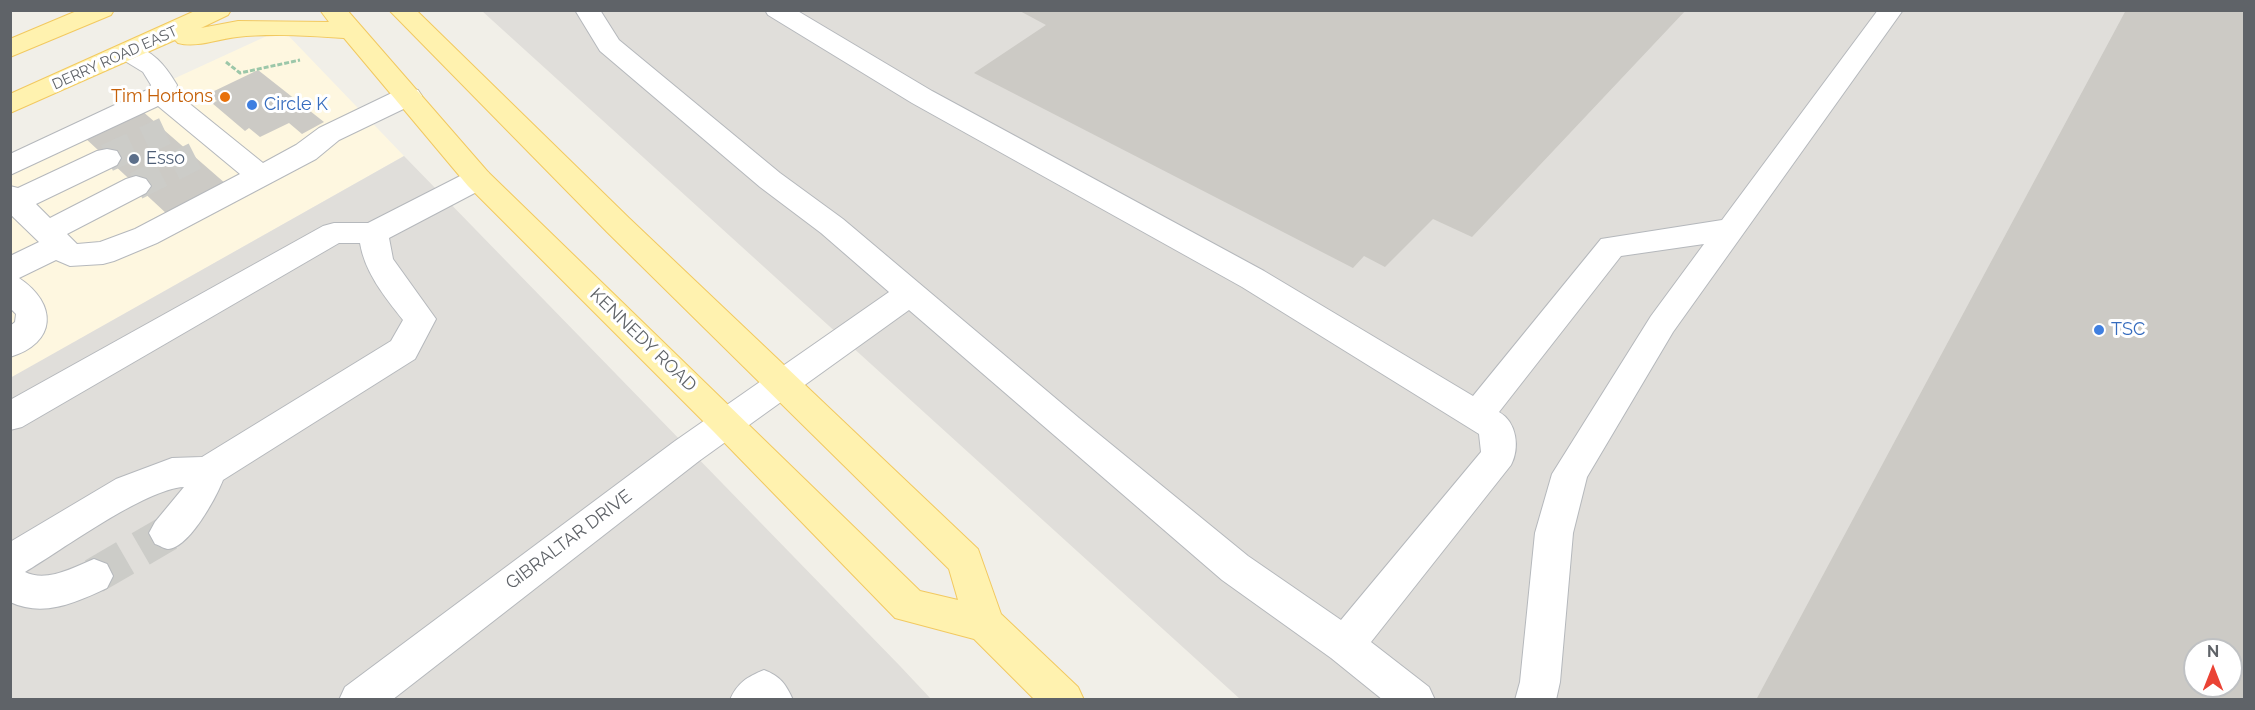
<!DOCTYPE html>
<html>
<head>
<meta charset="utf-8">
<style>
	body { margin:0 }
	#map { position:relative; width:2255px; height:710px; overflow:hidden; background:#f1efe8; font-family:Raleway,sans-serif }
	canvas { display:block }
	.frame { position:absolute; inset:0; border:12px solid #5f6368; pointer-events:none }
	.north { position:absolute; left:2183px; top:638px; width:60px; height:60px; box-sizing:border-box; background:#fff; border:2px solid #bfc1c3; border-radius:50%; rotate:0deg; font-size:16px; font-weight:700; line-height:24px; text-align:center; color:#5f6368 }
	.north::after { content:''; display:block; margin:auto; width:21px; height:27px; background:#ea4335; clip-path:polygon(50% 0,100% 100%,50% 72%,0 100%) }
</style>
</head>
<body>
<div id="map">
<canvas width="2255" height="710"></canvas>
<div class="frame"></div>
<div class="north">N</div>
</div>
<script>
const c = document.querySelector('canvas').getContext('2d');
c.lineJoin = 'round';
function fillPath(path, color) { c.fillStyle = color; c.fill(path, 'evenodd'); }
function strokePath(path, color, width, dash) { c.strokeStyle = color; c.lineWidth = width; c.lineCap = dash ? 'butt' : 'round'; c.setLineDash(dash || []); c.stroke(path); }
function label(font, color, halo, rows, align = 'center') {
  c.font = font + ' Raleway,sans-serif'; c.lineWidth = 6; c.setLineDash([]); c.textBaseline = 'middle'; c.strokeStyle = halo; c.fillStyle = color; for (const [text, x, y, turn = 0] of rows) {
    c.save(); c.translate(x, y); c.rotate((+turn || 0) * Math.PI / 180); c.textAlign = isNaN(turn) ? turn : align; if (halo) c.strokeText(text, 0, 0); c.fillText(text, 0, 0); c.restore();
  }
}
fillPath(new Path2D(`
	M282 29 404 156 11 378 10 154Z`), '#fef7e0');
fillPath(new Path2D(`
	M482 11H2244V699H1240ZM2195 650H2231V686H2195Z
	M404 156 900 666 931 699H11L10 378Z`), '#e0deda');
fillPath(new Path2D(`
	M1018 10H1686L1472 237 1433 219 1385 267 1364 256 1353 268 974 73 1046 25Z
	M2126 10H2244V700H1756ZM2195 650H2231V686H2195Z
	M258 70 324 122 302 134 289 123 260 137 249 128 245 131 212 103 217 101 208 94Z
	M141 110 226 184 167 214 84 137Z`), '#cccac5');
strokePath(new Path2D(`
	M107 158 165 131
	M136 186 195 156`), '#ccccc8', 28, [28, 14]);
strokePath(new Path2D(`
	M94 576 168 533`), '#ccccc8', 36, [36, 18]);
const minor = new Path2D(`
	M575 10H600L619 40 780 173 843 219 1079 418 1248 556 1341 620 1481 452 1479 434 1242 287 912 103 768 15 765 10H796L932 91 1264 271 1473 396 1601 239 1722 220 1878 10H1903L1673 332 1587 477 1573 533 1560 682 1556 700H1515L1520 682 1535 533 1552 474 1651 316 1704 244 1621 256 1499 412C1517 422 1520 448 1511 465L1371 642 1429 687 1435 700H1383L1331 658 1222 580 909 310 699 461 392 700H339L345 687 675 441 889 292 821 233 760 187 600 51Z
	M129 44C153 50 165 65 177 85L175 92 263 163 296 145 319 128 398 90 408 88 418 90 422 96 418 102 339 140 316 159 157 243 114 261 103 264 70 266 56 260 19 278C58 304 57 343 10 357V326L15 322 16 314 10 308V256L39 242 10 214V186L18 188 97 151 107 149 117 151 121 158 117 165 36 204 50 218 126 179 136 176 146 179 151 186 146 193 67 234 77 244 100 242 135 229 240 174 158 106 10 175V154L149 89 151 85 143 72 120 58 116 52 120 46Z
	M478 169 488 172 492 179 488 186 389 238 393 259 436 319 415 359 223 480C216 498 189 548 168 549 165 549 159 545 155 544L149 533 155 522 184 487C145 489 62 550 25 572 47 583 74 567 94 559L107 564 113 576 107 588C77 602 44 618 10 602V542L116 479 172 458 202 457 391 341 403 320C385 297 365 273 360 243H339L22 427 10 430V400L323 226 334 223H368L468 172Z
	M764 670C780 676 786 684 793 700H730C737 683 747 677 764 670Z`);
const major = new Path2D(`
	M79 10H114L111 15 10 57V39Z
	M197 10H231L228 15 201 28 238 21 329 22 320 10H347L488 172 920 591 958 600 949 569 607 232 389 10H416L629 218 978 549 1001 614 1078 687 1084 700H1035L974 639 895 618 714 432 468 186 344 38C309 36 272 33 237 37 218 39 197 48 178 43L175 40 10 113V94Z`);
strokePath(minor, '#b5b8bc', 2);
strokePath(major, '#f2c960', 2);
strokePath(new Path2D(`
	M226 62 240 73 300 60`), '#9cc7a9', 3, [5, 2]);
fillPath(minor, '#fff');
fillPath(major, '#fff2af');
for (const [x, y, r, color] of [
	[225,97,6,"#e8710a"],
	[252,105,6,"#3f7fe0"],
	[134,159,6,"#5c6f8a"],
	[2099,330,6,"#3f7fe0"]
]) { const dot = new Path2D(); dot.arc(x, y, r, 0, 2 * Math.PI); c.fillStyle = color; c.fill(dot); strokePath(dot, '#fff', 2); }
label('15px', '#5f6368', '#fff', [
	["DERRY ROAD EAST",115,58,-24]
]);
label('18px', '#c56008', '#fff', [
	["Tim Hortons",213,97]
], 'right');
label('18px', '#366cbe', '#fff', [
	["Circle K",264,105],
	["TSC",2111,330]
], 'left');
label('18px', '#4e5e75', '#fff', [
	["Esso",146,159]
], 'left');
label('18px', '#5f6368', '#fff', [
	["KENNEDY ROAD",643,340,44],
	["GIBRALTAR DRIVE",569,540,-37]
]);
</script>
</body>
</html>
